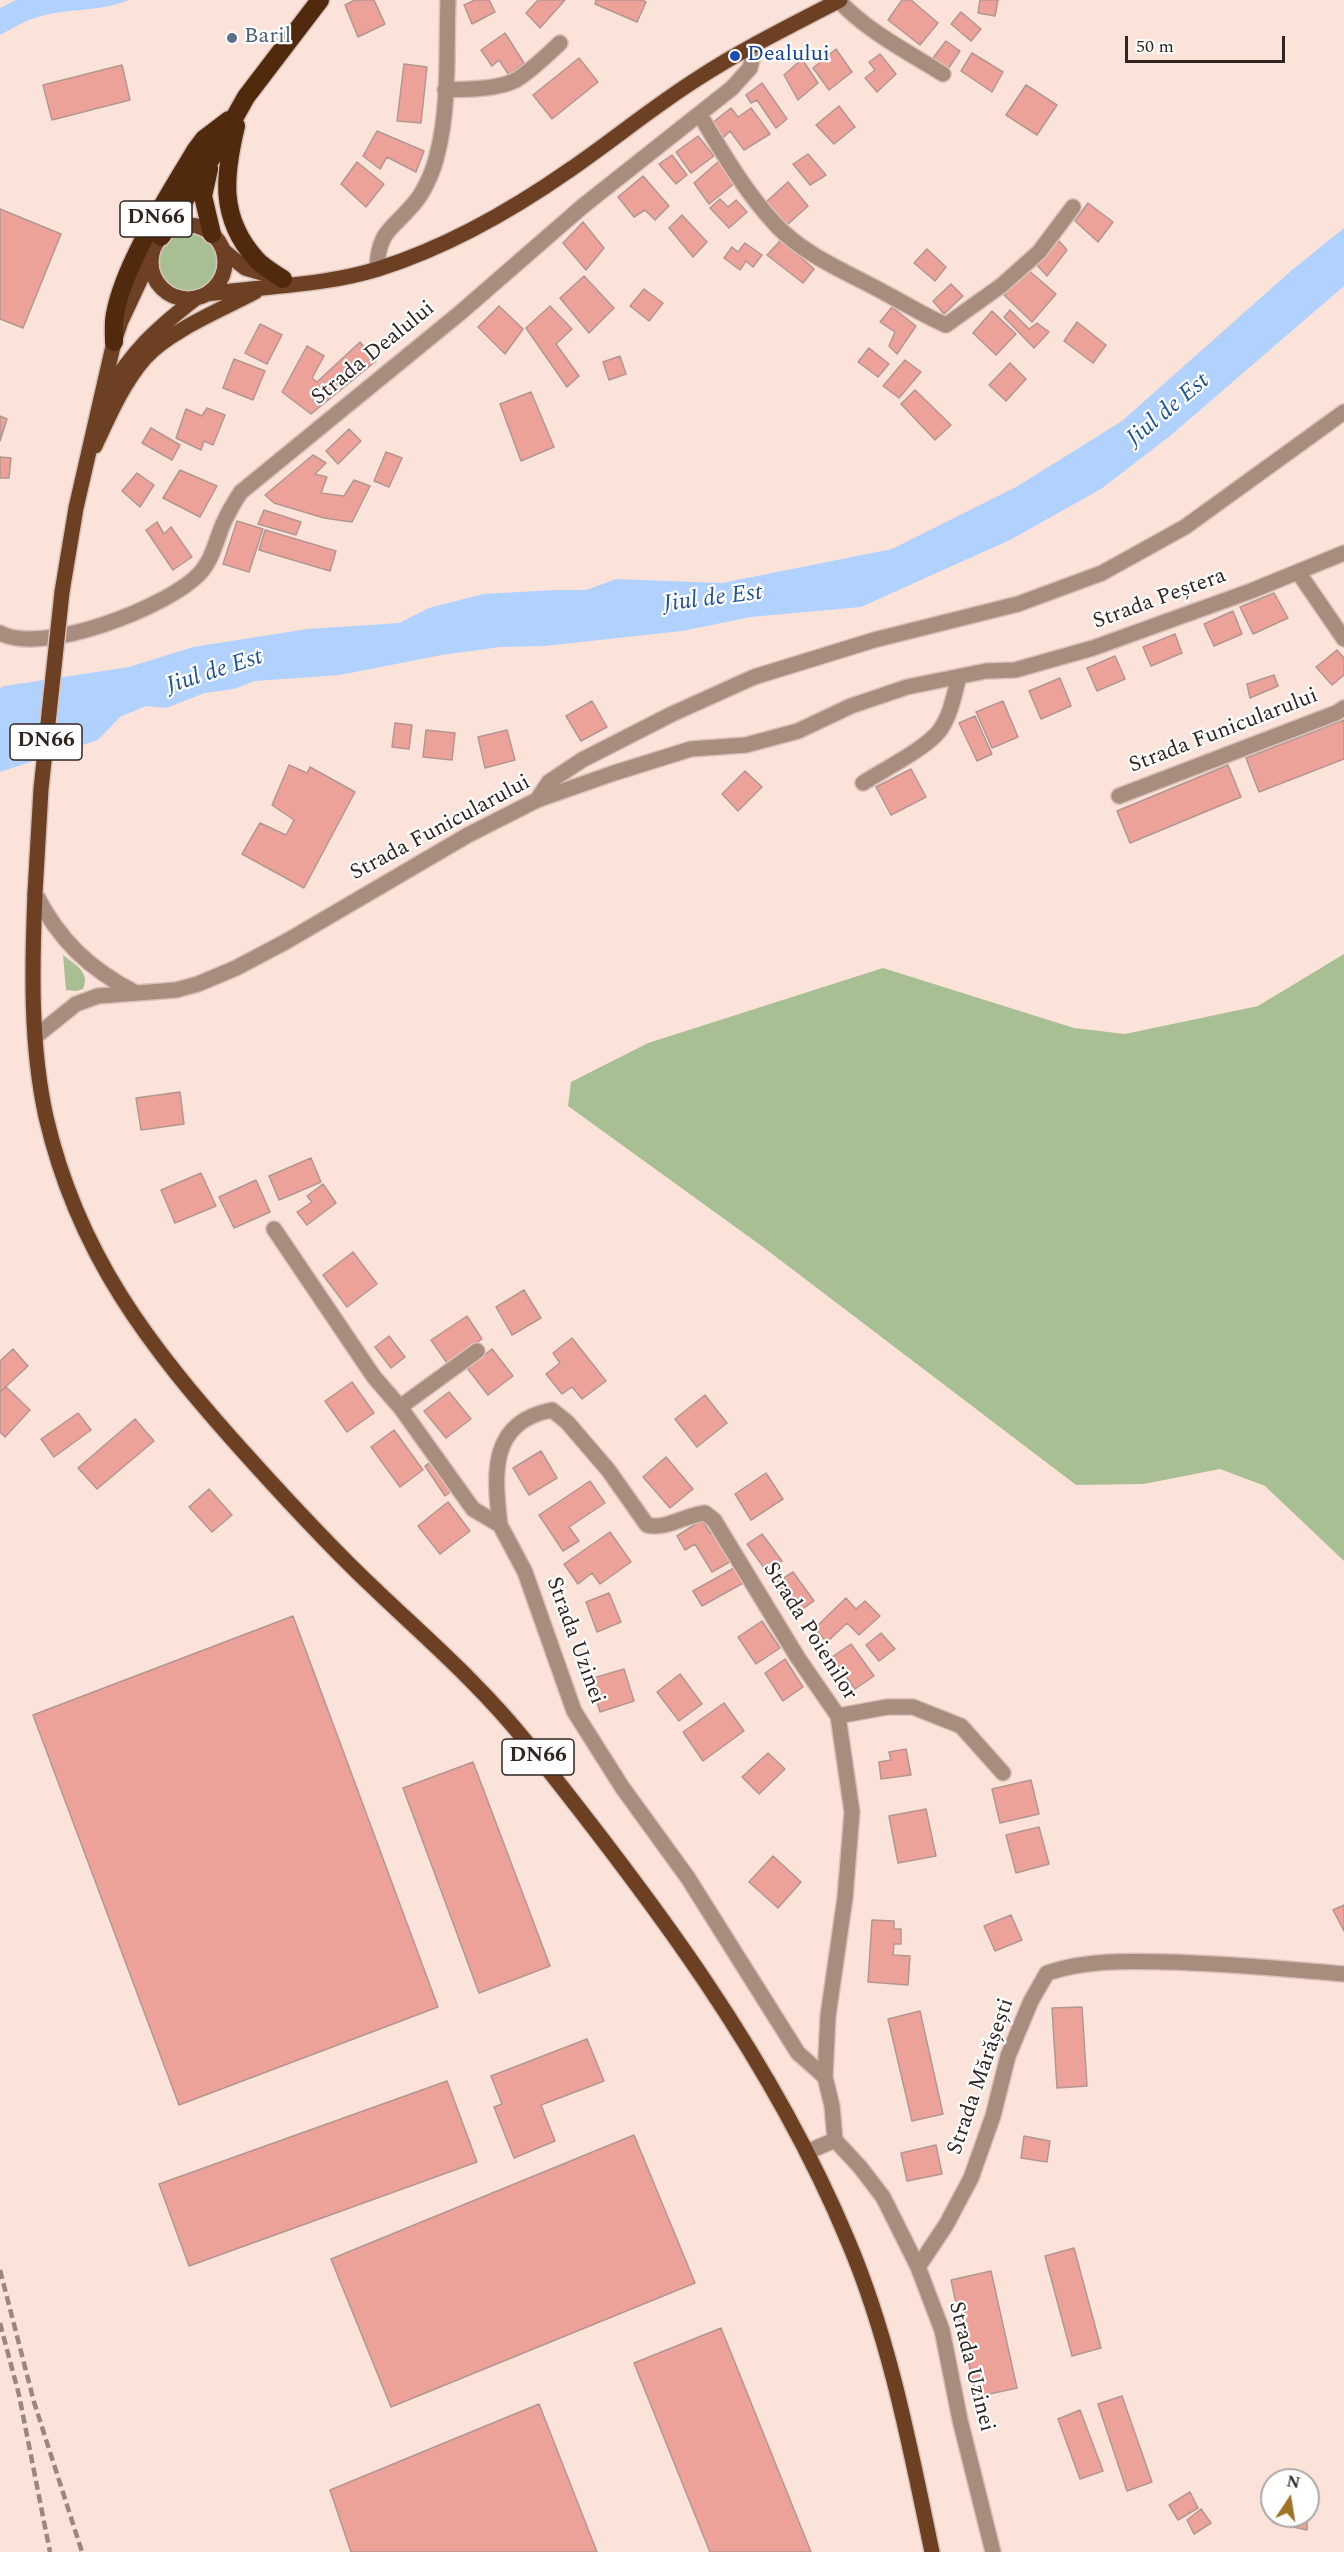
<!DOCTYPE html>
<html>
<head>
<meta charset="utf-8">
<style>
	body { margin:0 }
	#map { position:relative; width:1344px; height:2552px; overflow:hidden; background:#fce3da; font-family:Spectral,serif }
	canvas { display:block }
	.north { position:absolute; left:1260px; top:2468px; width:60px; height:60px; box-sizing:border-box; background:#fff; border:2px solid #aca8a6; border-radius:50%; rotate:12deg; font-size:16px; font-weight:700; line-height:24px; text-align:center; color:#302520 }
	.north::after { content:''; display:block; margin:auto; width:21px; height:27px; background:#9f7424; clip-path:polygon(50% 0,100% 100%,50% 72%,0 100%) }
	.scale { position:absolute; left:1125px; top:36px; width:160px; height:27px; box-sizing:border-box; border:3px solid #302520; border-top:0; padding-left:8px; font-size:18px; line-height:21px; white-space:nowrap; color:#302520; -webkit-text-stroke:4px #fff; paint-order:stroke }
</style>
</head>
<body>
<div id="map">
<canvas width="1344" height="2552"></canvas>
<div class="north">N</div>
<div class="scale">50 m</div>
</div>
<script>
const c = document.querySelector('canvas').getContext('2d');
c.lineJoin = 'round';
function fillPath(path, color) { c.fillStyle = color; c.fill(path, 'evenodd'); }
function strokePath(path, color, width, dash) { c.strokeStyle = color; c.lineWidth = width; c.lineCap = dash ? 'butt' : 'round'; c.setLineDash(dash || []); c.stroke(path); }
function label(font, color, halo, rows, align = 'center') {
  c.font = font + ' Spectral,serif'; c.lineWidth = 4.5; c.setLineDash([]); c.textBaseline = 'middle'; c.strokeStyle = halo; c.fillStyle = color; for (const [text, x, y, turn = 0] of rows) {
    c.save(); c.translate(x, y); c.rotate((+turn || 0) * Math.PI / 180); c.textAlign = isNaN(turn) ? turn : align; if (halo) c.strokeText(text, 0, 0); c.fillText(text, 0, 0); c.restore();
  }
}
fillPath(new Path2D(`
	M152 262a36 36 0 1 1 72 0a36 36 0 1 1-72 0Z
	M1344 954V1561L1265 1486 1220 1469 1144 1484 1076 1485 763 1247 568 1106 571 1082 648 1043 883 968 1074 1028 1125 1034 1258 1006Z
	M63 955C74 964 91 972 83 989L76 991 66 990Z`), '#a8bf93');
fillPath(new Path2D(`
	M16 0H129C101 12 67 8 38 17 25 20 12 29 0 35V8Z
	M1344 228V286L1170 436 1101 489 1010 540 861 607 751 617 682 631 545 646 500 647 442 655 340 675 255 681 234 689 205 693 166 708 146 706 120 717 98 740 0 772V688L4 686 129 667 193 647 307 629 399 623 429 608 483 594 555 590H586L616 579 722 583 892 549 1016 487 1122 421 1292 270Z`), '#b1d2fe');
const building = new Path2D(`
	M355 0H374L385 24 358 37 345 5Z
	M475 0H489L495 12 472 24 464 5Z
	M538 0H565L540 28 526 13Z
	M596 0H642L646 2 637 22 595 4Z
	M902 0H911L938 23 920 45 888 20Z
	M980 0H998L995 16 978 13Z
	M961 12 981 29 971 41 951 24Z
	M505 33 524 63 509 75 499 60 492 66 481 50Z
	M946 41 960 51 948 69 933 58Z
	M836 49 852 72 829 90 813 68Z
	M972 53 1003 72 992 92 961 71Z
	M880 54 896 74 877 92 865 78 875 70 869 62Z
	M579 58 598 82 552 119 533 95Z
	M802 59 818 83 798 100 784 75Z
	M404 64 427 67 421 123 397 121Z
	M122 65 130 100 52 120 43 85Z
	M762 83 787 119 776 128 757 100 751 103 746 95Z
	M1026 85 1057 105 1037 135 1006 115Z
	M839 106 855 127 834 144 816 125Z
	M731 108 738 117 751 108 770 134 744 150 730 131 723 138 712 123Z
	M377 131 424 151 416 172 387 157 380 169 363 156Z
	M698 136 714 156 691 173 676 152Z
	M808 154 826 175 810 185 793 164Z
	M672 155 687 175 676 184 659 164Z
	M719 161 735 183 709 204 694 183Z
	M357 162 384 184 366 207 341 184Z
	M643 176 669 206 655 220 645 210 634 217 618 197Z
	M788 182 808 206 787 225 766 202Z
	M720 199 728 207 736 200 747 212 729 228 710 208Z
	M1088 203 1113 222 1098 242 1075 221Z
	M0 209 61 234 23 328 0 319Z
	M682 215 707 242 693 257 669 228Z
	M583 222 604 248 586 270 563 243Z
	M1057 239 1067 250 1047 276 1035 263Z
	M781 240 814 269 803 283 767 255Z
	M745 243 762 255 753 267 746 261 740 270 724 258 732 247 738 252Z
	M927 249 946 267 935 281 914 263Z
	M1027 269 1056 294 1032 322 1004 295Z
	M584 276 614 308 589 333 560 298Z
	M951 284 963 296 944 314 933 301Z
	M644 289 663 303 649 321 630 306Z
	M499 306 523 329 505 354 478 327Z
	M550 306 572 329 556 344 579 376 567 387 526 328Z
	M892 307 916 326 897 354 889 346 895 332 880 322Z
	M1010 310 1029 329 1037 323 1049 332 1034 348 1004 317Z
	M992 311 1016 334 996 355 973 333Z
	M1077 322 1106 345 1093 363 1064 341Z
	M260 324 282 335 267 364 245 353Z
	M360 342 376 361 311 414 282 392 307 346 324 356 312 378 317 382Z
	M869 348 889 364 878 377 858 362Z
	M620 356 626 374 609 380 603 362Z
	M234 359 265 371 253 400 223 388Z
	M905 360 921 372 899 398 883 386Z
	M1010 363 1026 379 1006 401 989 385Z
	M915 390 951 425 935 440 901 404Z
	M531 392 554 447 521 461 500 404Z
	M207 408 225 415 213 445 204 441 201 450 176 438 186 409 202 416Z
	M0 416 7 419 0 441Z
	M151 428 180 445 172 460 142 443Z
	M349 429 361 441 338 464 326 451Z
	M386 452 402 458 389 487 374 481Z
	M313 455 326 463 315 474 327 477 321 493 344 496 354 480 370 486 352 522 324 518 274 503 265 495Z
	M0 457 11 458 9 478H0Z
	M180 470 217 486 200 517 163 498Z
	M137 473 154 485 140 507 122 491Z
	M264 510 301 522 296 535 258 524Z
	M237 521 263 529 249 572 223 564Z
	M157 522 164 534 171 527 192 557 173 570 146 530Z
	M265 530 336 551 330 571 259 550Z
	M1274 593 1288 618 1253 634 1240 607Z
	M1233 611 1242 634 1214 646 1204 624Z
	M1175 634 1182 653 1151 666 1143 647Z
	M1337 650 1344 658V675L1332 685 1316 667Z
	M1115 656 1125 679 1097 691 1087 668Z
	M1274 675 1278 686 1250 698 1247 684Z
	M1060 678 1071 706 1041 719 1029 691Z
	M592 701 607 727 581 741 566 716Z
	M1003 701 1018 737 992 748 976 712Z
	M975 716 992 754 977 761 959 723Z
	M1344 720V759L1259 792 1246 758Z
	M395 723 412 725 409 749 392 747Z
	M426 730 455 733 452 760 423 757Z
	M507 730 515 760 485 768 478 737Z
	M289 765 307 773 310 767 355 792 304 888 242 854 260 823 286 835 294 820 272 805Z
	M1228 765 1241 797 1130 843 1117 811Z
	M911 769 926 797 891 815 876 787Z
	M745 771 762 787 738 811 722 794Z
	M180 1092 184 1124 141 1130 136 1098Z
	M311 1158 321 1182 279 1200 269 1176Z
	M201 1173 216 1206 175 1223 161 1190Z
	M256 1180 270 1212 234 1228 219 1197Z
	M323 1184 336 1203 307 1225 297 1212 312 1202 307 1196Z
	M353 1252 377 1284 347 1307 323 1275Z
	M524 1290 541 1318 512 1335 496 1307Z
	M467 1316 482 1339 447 1363 431 1340Z
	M389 1336 405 1357 391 1368 375 1347Z
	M572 1338 606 1381 582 1399 572 1387 562 1394 546 1374 560 1363 553 1353Z
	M13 1349 28 1366 0 1392V1361Z
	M492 1349 513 1376 488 1395 467 1368Z
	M352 1382 374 1413 347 1432 325 1401Z
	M6 1387 30 1410 5 1437 0 1432V1392Z
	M449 1392 471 1419 446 1438 424 1411Z
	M705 1395 727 1423 697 1447 675 1419Z
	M78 1413 91 1430 54 1457 41 1439Z
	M135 1419 154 1441 97 1489 78 1468Z
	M394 1430 423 1470 400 1487 371 1447Z
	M541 1451 557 1478 529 1495 513 1468Z
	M666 1457 693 1489 670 1508 643 1477Z
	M436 1459 456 1488 445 1496 425 1466Z
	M766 1473 783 1499 751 1520 735 1494Z
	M590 1481 605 1503 569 1527 579 1541 563 1551 539 1515Z
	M209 1489 232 1515 212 1532 189 1507Z
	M448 1502 470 1531 440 1554 418 1526Z
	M702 1520 710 1533 715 1530 733 1560 712 1572 695 1544 685 1550 677 1536Z
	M610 1532 631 1562 600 1584 592 1573 578 1584 564 1564Z
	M762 1534 782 1561 767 1572 747 1544Z
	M736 1567 745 1582 702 1606 693 1591Z
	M793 1572 814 1601 794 1615 773 1585Z
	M609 1593 621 1622 597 1632 586 1602Z
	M846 1598 856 1609 865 1601 880 1616 859 1635 847 1623 827 1642 814 1629Z
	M293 1616 438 2007 179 2105 33 1715Z
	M762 1621 780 1648 756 1664 738 1637Z
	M881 1633 895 1649 879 1661 866 1645Z
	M851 1644 874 1676 855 1689 832 1657Z
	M785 1659 803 1687 783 1701 765 1673Z
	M624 1669 634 1701 600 1712 590 1679Z
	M680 1674 702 1704 679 1721 657 1692Z
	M724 1703 744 1731 703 1761 683 1732Z
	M906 1749 911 1775 881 1779 879 1762 891 1760 889 1752Z
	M768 1753 785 1769 759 1794 742 1777Z
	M473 1762 550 1966 479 1993 403 1788Z
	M1031 1780 1039 1814 1000 1823 992 1789Z
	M926 1809 936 1856 898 1863 889 1816Z
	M1039 1827 1049 1864 1016 1873 1006 1835Z
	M773 1856 801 1882 778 1908 749 1882Z
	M1344 1905V1931L1333 1910Z
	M1011 1915 1022 1940 995 1951 984 1926Z
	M872 1920 894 1921V1929H901V1944H894L893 1955 910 1956 908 1985 868 1982Z
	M1082 2007 1087 2086 1057 2088 1052 2008Z
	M920 2011 943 2114 912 2121 888 2019Z
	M587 2039 604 2081 541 2105 555 2141 514 2158 494 2107 502 2104 491 2076Z
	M447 2081 477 2162 189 2266 159 2184Z
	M634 2135 695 2283 391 2407 331 2259Z
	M1024 2136 1050 2141 1047 2162 1021 2158Z
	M936 2145 942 2174 907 2181 901 2153Z
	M1074 2248 1101 2348 1072 2356 1045 2256Z
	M991 2271 1017 2388 976 2397 951 2280Z
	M721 2328 811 2552H710L634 2363Z
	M1122 2396 1152 2482 1127 2491 1098 2404Z
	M539 2404 597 2552H351L330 2490Z
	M1080 2410 1103 2471 1080 2479 1058 2419Z
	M1190 2492 1198 2508 1178 2520 1169 2505Z
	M1201 2509 1211 2523 1194 2534 1187 2520Z
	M1274 2516H1307V2530L1274 2523Z`);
fillPath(building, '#eca299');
strokePath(building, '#b49691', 1.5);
const minor = new Path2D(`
	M839 1C867 31 908 52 943 74
	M445 90C467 89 496 90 516 80 532 70 546 56 560 43
	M700 115C722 152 746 193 776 225 805 256 849 273 885 293 906 304 925 316 946 325L1002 285 1039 252 1073 207
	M377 269C378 229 394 229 416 201 425 190 434 169 437 155 450 106 446 51 448 0
	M1298 572 1344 639
	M0 633C42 656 169 607 200 573 212 560 216 541 223 524 228 513 234 502 241 492L460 313 583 206 732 88 750 68 756 44
	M863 783C883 770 927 748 940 730 951 715 954 694 959 677
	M1119 796 1336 713 1344 708
	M537 800 549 782 582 760 672 714 754 677 874 640 1018 604 1102 573 1185 527 1344 412
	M35 893C59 940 89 969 136 993
	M35 1037 76 1004 98 996 176 990 198 984 236 968 287 941 468 835 537 800 614 773 691 749 746 745 798 731 851 706 907 687 986 671 1015 670 1093 648 1251 591 1344 553
	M274 1229 374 1377 400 1407 473 1509 500 1525 525 1572 574 1711 622 1787 688 1878 798 2053 825 2077
	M400 1407 477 1351
	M500 1525C494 1474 489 1422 552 1410L567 1422 609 1471 647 1525C666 1530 685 1515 705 1513L714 1520 798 1658 838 1716 852 1812 845 1898 828 2016 825 2077 832 2106 835 2140
	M838 1716 887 1707H913L961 1726 1003 1773
	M807 2152 835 2140 860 2167 883 2197 918 2267 942 2330 960 2420 993 2552
	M918 2267 946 2225 971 2178 993 2116 1008 2056 1031 2001 1047 1973C1086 1960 1125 1961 1165 1962 1225 1963 1284 1969 1344 1974`);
const major = new Path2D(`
	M151 262a37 37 0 1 1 74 0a37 37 0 1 1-74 0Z
	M224 251 245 268 276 277
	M207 294C264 286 323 286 378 269 448 247 511 211 571 169 613 140 653 107 697 79 743 49 792 25 840 0
	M105 397C132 351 155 330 196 298
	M95 446C109 416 123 383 145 358 169 331 223 309 255 292
	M62 592 76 508 114 342 121 321 151 257
	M35 893C32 967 30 1044 46 1117 78 1255 149 1346 241 1449 276 1488 311 1526 348 1563 408 1623 474 1676 527 1743 650 1897 772 2058 848 2241 890 2340 910 2447 932 2552`);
const highway = new Path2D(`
	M236 126C224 176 219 218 256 259 263 267 274 273 283 279
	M209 169 203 196 212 234
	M161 237 213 156 246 97 320 0
	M114 342C114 332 113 323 115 314 124 264 169 195 195 151L204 139 229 120`);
strokePath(minor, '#d7c1b9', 18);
strokePath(major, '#d7c1b9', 18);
strokePath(highway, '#d7c1b9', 21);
strokePath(minor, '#a88c7d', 15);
strokePath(major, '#6d4023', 15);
strokePath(highway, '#51290d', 18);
strokePath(new Path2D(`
	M0 2270 34 2402 82 2552
	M0 2323 19 2395 50 2552`), '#998780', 4.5, [9, 4.5]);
const majorBridge = new Path2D(`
	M35 893 41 789 62 592`);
strokePath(majorBridge, '#d7c1b9', 18, []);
strokePath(majorBridge, '#6d4023', 15);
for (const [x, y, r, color] of [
	[232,38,6,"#5c6f8a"],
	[735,56,6,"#1a4fb4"]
]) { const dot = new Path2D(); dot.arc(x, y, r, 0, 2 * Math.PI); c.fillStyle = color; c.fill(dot); strokePath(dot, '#fff', 2); }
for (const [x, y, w] of [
	[156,219,72],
	[46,742,72],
	[538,1757,72]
]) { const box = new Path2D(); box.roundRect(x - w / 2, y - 18, w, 36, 4.5); c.fillStyle = '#fff'; c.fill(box); strokePath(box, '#302520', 1.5); }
label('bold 21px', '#302520', null, [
	["DN66",156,219],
	["DN66",46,742],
	["DN66",538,1757]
]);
label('22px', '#4e5e75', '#fff', [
	["Baril",244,38]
], 'left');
label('22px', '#164399', '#fff', [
	["Dealului",747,56]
], 'left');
label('22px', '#302520', '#fff', [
	["Strada Dealului",374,354,-39],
	["Strada Peștera",1160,600,-20],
	["Strada Funicularului",1224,732,-21],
	["Strada Funicularului",441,829,-28],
	["Strada Poienilor",809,1632,58],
	["Strada Uzinei",574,1641,70],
	["Strada Mărășești",982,2077,-71],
	["Strada Uzinei",970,2367,76]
]);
label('italic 24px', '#1f5293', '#fff', [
	["Jiul de Est",1169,411,-40],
	["Jiul de Est",713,600,-7],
	["Jiul de Est",215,673,-18]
]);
</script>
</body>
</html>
